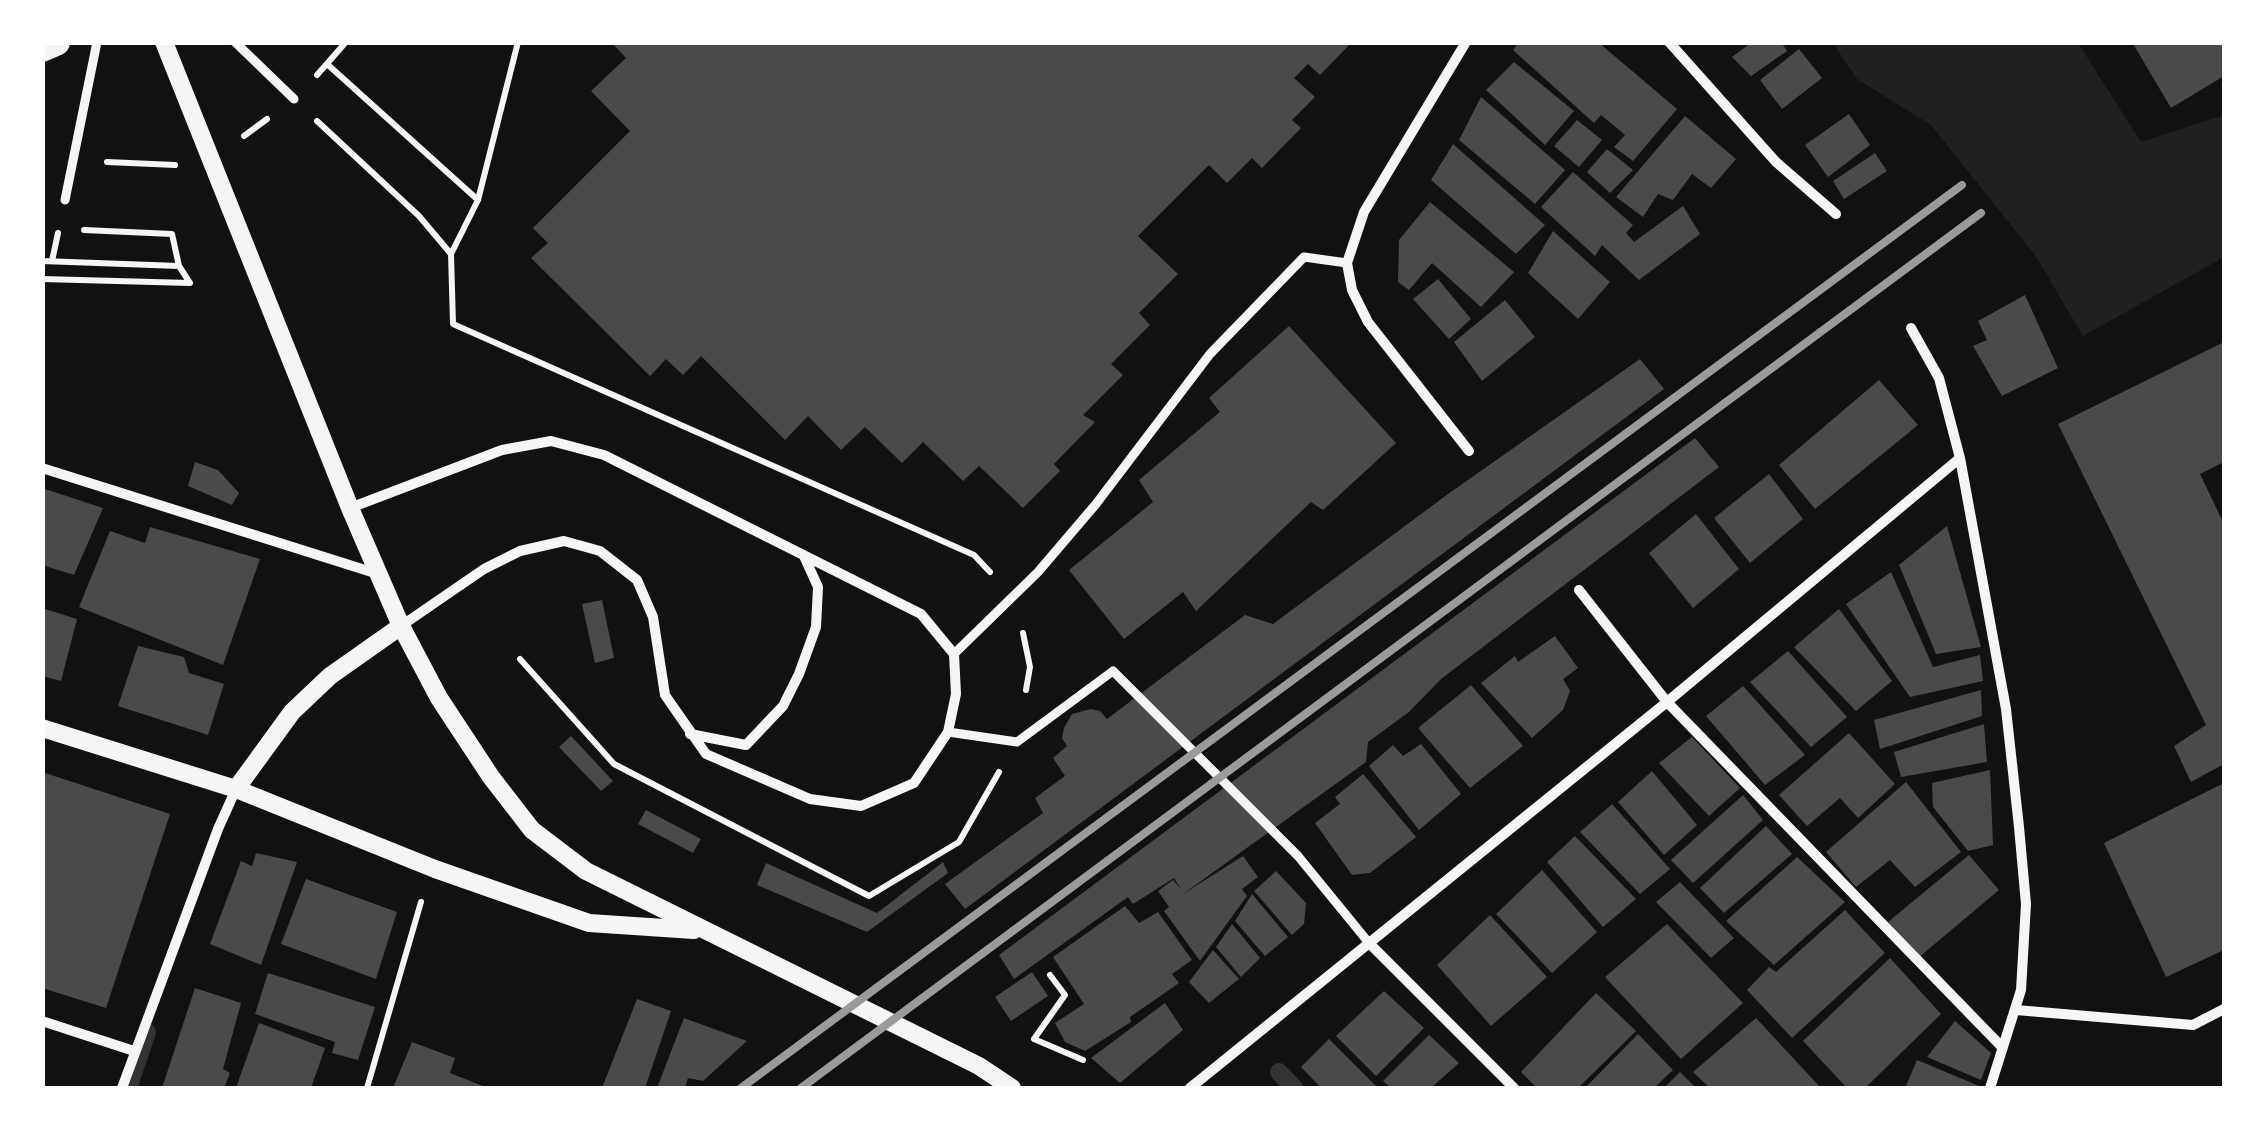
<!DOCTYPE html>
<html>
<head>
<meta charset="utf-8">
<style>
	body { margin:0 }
	#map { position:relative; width:2267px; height:1131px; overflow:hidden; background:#111; font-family:Lato,sans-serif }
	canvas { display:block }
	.frame { position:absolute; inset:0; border:45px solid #fff; pointer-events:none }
</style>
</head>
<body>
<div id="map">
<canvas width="2267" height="1131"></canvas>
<div class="frame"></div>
</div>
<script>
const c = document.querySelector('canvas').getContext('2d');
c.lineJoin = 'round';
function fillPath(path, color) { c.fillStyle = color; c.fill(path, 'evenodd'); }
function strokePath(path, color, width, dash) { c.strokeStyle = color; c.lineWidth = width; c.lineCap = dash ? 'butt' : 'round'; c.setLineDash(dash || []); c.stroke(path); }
fillPath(new Path2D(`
	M1833 43H2078L2141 142 2224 115V257L2083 336 2035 255 1931 125 1857 79Z`), '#202020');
strokePath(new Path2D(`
	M1279 1072 1294 1088
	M128 1088 147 1032`), '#333', 18);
fillPath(new Path2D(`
	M611 42H1352L1320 75 1308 64 1294 78 1315 97 1292 120 1301 128 1262 168 1252 158 1227 183 1209 165 1138 236 1178 274 1139 313 1150 325 1111 364 1123 375 1083 415 1095 422 1054 464 1060 471 1023 508 979 466 963 481 923 442 902 463 865 427 841 450 808 416 785 440 701 356 683 375 666 359 650 376 531 258 548 243 533 228 630 131 591 91 626 58Z
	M1519 42H1598L1677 109 1633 161 1614 147 1625 135 1601 115 1594 123 1513 50Z
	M1752 42H1781L1787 51 1751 76 1732 57Z
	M2132 42H2224V76L2171 108Z
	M1799 49 1822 78 1782 109 1760 80Z
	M1514 62 1574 111 1545 145 1486 90Z
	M1481 97 1565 170 1535 204 1459 140Z
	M1849 114 1870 145 1828 177 1805 145Z
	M1685 116 1736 159 1711 188 1692 174 1673 200 1658 194 1643 217 1616 197Z
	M1577 120 1602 140 1579 167 1554 146Z
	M1453 144 1545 225 1516 254 1431 180Z
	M1607 149 1633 170 1610 193 1587 172Z
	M1875 153 1887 171 1844 199 1833 181Z
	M1573 172 1633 225 1626 233 1634 242 1683 206 1700 234 1639 280 1602 245 1595 256 1541 207Z
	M1430 202 1514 272 1481 307 1432 263 1409 290 1398 282 1399 240Z
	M1553 231 1610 282 1578 319 1528 273Z
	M1438 279 1471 319 1449 339 1413 299Z
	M2025 295 2058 368 2002 396 1973 346 1987 340 1978 321Z
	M1505 300 1535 337 1482 381 1454 342Z
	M1289 326 1396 443 1323 510 1311 502 1196 611 1183 592 1124 639 1069 570 1153 502 1139 480 1220 412 1209 398Z
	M2224 342V462L2200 474 2224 524V764L2191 782 2174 746 2206 725 2058 424Z
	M1640 359 1664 389 965 909 945 884 1043 813 1035 798 1065 776 1053 758 1067 746 1062 738 1064 728 1072 714 1091 709 1100 711 1107 719 1245 615 1273 624 1448 494Z
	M1879 380 1918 425 1815 509 1779 465Z
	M1695 438 1719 467 1441 679 1409 712 1368 742 1366 762 1183 894 1243 856 1258 877 1242 889 1247 896 1200 961 1164 911 1169 907 1158 891 1173 880 1181 889 1174 878 1133 904 1128 897 1014 979 999 955Z
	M195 462 218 470 239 493 232 505 188 486Z
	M1769 474 1803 519 1750 563 1714 518Z
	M42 488 103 508 74 575 42 565Z
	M1696 514 1739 569 1693 608 1649 553Z
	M1947 526 1981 647 1936 654 1899 565Z
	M150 527 260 559 223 665 79 607 110 531 145 543Z
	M1891 572 1933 667 1980 655 1983 681 1910 697 1846 604Z
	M602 600 614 658 595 663 582 604Z
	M42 608 77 619 61 681 42 676Z
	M1839 609 1892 681 1856 711 1794 647Z
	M1555 636 1578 668 1563 679 1570 691 1563 710 1532 738 1481 683 1515 656 1518 662Z
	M138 646 184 657 189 673 224 684 208 735 118 706Z
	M1788 651 1847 717 1811 747 1750 682Z
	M1471 685 1523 746 1470 788 1418 728Z
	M1743 686 1805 755 1765 785 1706 716Z
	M1981 690 1982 716 1880 749 1874 720Z
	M1984 724 1987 762 1901 777 1894 752Z
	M1849 733 1895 784 1858 818 1840 798 1807 826 1779 795Z
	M571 736 613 781 601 791 559 747Z
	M1692 737 1740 788 1709 816 1659 763Z
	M1421 744 1461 794 1419 830 1369 766 1393 745 1403 756Z
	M1990 770 1993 845 1968 851 1933 807 1932 783Z
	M1652 771 1697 825 1664 855 1618 802Z
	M42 772 170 814 106 1008 42 988Z
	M1363 774 1416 837 1370 873 1352 875 1315 823 1340 804 1335 797Z
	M1906 782 1961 852 1915 887 1890 860 1856 887 1826 852Z
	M2224 783V950L2166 977 2104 843Z
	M1743 795 1763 820 1693 883 1671 860Z
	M1612 804 1670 869 1640 894 1580 832Z
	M646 810 701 839 693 853 638 824Z
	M1766 826 1792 854 1724 913 1700 888Z
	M1575 836 1636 899 1603 927 1547 862Z
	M256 853 297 862 261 965 210 944 241 861 252 866Z
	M1969 855 1999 890 1918 958 1888 922Z
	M1797 857 1845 902 1774 965 1726 921Z
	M943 862 948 873 867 932 757 885 766 863 877 913Z
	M1542 870 1597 932 1552 973 1496 914Z
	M1276 871 1306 903 1304 924 1292 935 1254 891Z
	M306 879 397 912 376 979 281 944Z
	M1680 882 1734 938 1711 958 1656 902Z
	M1252 894 1288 937 1265 956 1235 921Z
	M1125 906 1139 923 1158 912 1192 960 1172 974 1179 983 1130 1017 1131 1022 1085 1051 1065 1042 1055 1023 1084 1004 1053 957Z
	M1845 910 1885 953 1792 1038 1747 990 1769 967 1776 972Z
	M1490 915 1547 977 1491 1026 1437 965Z
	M1232 924 1260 958 1241 977 1216 947Z
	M1667 924 1743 1003 1681 1059 1605 977Z
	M1213 950 1239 979 1209 1003 1189 982Z
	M1890 958 1941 1014 1865 1088H1847L1803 1041Z
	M1032 972 1048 996 1011 1021 995 997Z
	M268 973 375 1007 358 1060 332 1053 335 1042 255 1014Z
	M195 988 241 1003 223 1069 230 1073 224 1088H162Z
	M1384 991 1424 1028 1376 1076 1336 1036Z
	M1596 993 1636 1031 1578 1088H1537L1521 1072Z
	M637 999 671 1011 645 1088H602Z
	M1165 1003 1183 1030 1120 1083 1091 1058Z
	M684 1018 747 1041 703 1081 688 1078 685 1088H657Z
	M1756 1018 1821 1088H1710L1693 1072Z
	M1955 1021 1991 1053 1981 1080 1927 1057Z
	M259 1023 325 1048 311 1088H236Z
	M1638 1034 1673 1070 1654 1088H1585Z
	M1429 1035 1459 1063 1431 1088H1391L1383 1081Z
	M1329 1039 1378 1088H1321L1301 1067Z
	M412 1042 455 1058 450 1073 488 1088H393Z
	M1917 1060 1984 1088H1905Z
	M1680 1072 1696 1088H1664Z`), '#4a4a4a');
strokePath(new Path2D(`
	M518 42 478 200 451 254 453 324 974 555 990 572
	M327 64 478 200
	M317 75 346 42
	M317 121 419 216 451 254
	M244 136 267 119
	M107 162 175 165
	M42 261 179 266
	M52 261 58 233
	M42 279 190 283 179 266 172 234 84 230
	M1023 633 1030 667 1026 690
	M520 659 614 764 869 896 959 842 999 772
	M1050 975 1065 995 1034 1039 1083 1060
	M367 1088 421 902`), '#f5f5f5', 6);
strokePath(new Path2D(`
	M235 42 294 99
	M65 200 97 42
	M954 654 1038 572 1096 504 1210 354 1304 257 1347 263
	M948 732 1017 742 1113 671 1298 856 1369 943`), '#f5f5f5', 9);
strokePath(new Path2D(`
	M1466 42 1364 212 1347 263 1352 290 1368 322 1469 451
	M1669 42 1776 162 1836 214
	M1911 328 1939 378 1960 458 2006 709 2019 827 2026 904 2021 990 1990 1088
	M42 468 378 574
	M350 508 502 450 551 441 604 455 921 614 954 654 956 694 948 732 914 783 861 806 810 799 706 754 665 695 653 617 637 580 600 551 564 541 520 551 484 569 401 626
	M1579 590 1667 702 2001 1046
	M690 734 746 745 783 706 799 674 816 627 818 587 804 556
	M1369 943 1514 1088
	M2016 1010 2193 1025 2224 1009
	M42 1021 134 1051
	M122 1088 218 829 236 789
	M1190 1088 1667 702 1960 458`), '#f5f5f5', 10);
strokePath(new Path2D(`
	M164 42 350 508 401 626 439 698 491 777 532 830 586 871 979 1066 1012 1088
	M42 728 236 789 435 869 589 923 694 930
	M236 789 292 712 330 676 401 626`), '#f5f5f5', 18);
strokePath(new Path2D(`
	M42 48 56 42`), '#f5f5f5', 28);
strokePath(new Path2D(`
	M741 1088 1962 185
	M801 1088 1981 213`), '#9a9a9a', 8);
</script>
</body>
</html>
